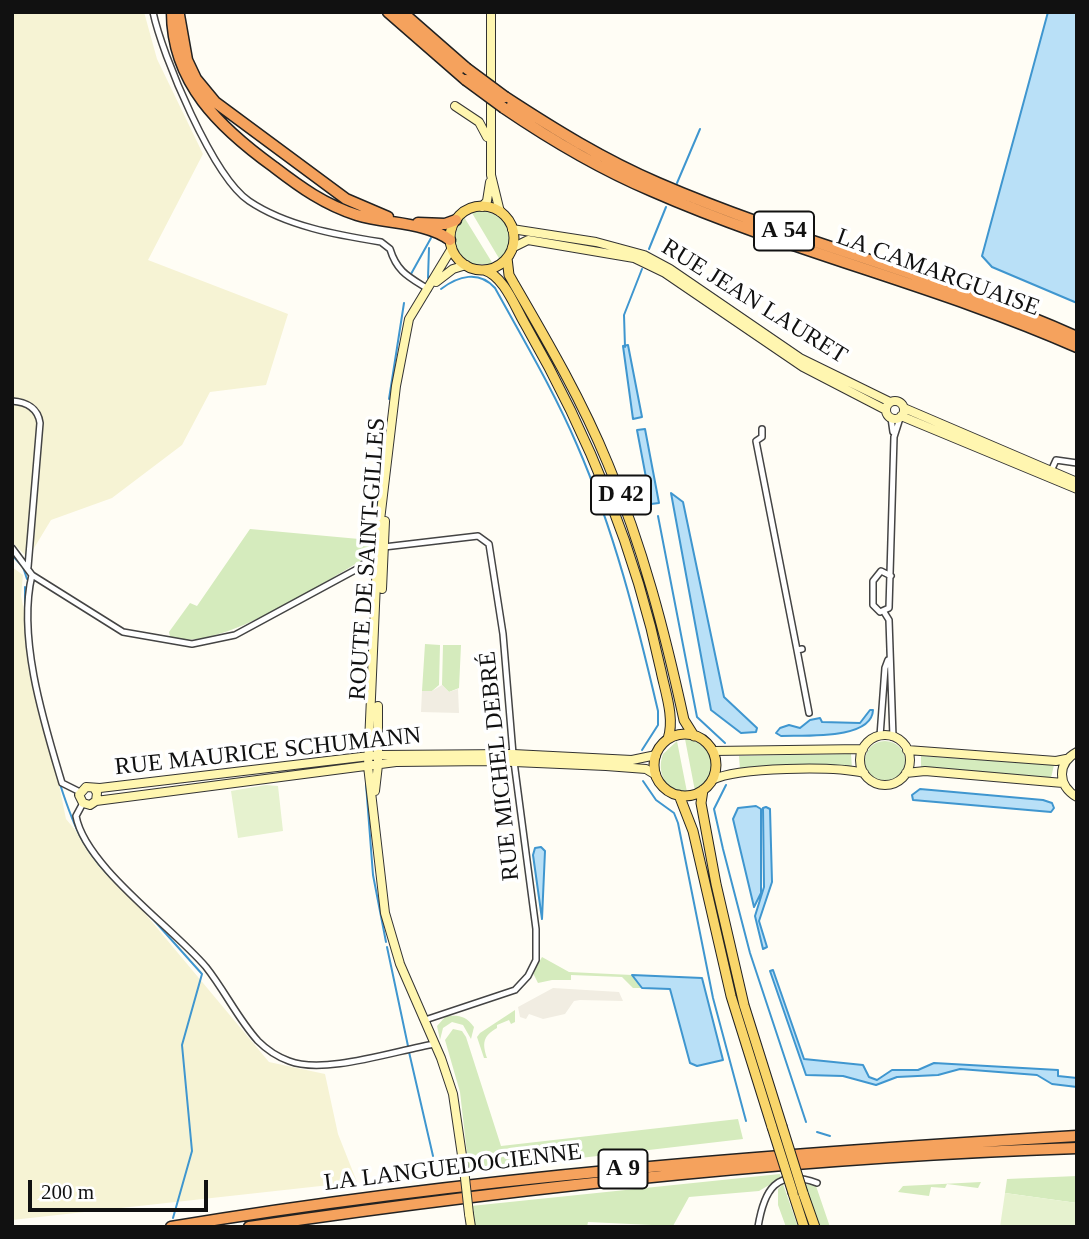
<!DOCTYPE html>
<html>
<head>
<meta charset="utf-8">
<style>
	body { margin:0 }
	#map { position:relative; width:1089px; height:1239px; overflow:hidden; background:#fffdf5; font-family:"Times New Roman",serif }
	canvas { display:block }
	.frame { position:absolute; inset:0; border:14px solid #111; pointer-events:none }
	.scale { position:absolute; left:28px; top:1180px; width:180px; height:32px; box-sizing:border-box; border:4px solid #111; border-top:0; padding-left:9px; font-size:21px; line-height:24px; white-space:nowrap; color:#111; -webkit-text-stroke:5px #fff; paint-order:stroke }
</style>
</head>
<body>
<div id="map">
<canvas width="1089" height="1239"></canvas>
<div class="frame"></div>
<div class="scale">200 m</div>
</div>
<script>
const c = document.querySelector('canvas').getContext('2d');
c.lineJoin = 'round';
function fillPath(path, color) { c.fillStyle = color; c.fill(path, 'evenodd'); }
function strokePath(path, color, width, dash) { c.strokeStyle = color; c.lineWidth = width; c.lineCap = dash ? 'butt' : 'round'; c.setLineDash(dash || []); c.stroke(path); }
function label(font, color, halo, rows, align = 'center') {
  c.font = font + ' "Times New Roman",serif'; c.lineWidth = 7; c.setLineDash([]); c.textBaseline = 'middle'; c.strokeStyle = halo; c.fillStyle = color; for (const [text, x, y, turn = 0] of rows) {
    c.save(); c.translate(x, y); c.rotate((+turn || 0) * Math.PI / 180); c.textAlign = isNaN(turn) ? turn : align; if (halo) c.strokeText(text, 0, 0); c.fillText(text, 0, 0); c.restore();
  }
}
fillPath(new Path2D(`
	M12 12H144L157 59 203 154 148 260 288 314 266 385 210 392 182 445 112 498 51 520 28 558 12 542Z
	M12 567 23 575 21 596 66 819 269 1062 325 1074 338 1134 357 1182 12 1220Z`), '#f6f3d4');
fillPath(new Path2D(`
	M480 211C508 213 518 239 500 260L472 213Z
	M464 217 493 264H472C453 253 450 235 464 217Z
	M250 529 370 540 369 556C327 580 216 655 170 637L169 632 190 603 197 606Z
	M425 644 440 645 439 685 432 691H422Z
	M443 645H461L459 688 449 692 442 685Z
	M685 739C714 742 722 776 695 791Z
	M677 741 687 792C666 792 656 773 663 754Z
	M865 761a20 20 0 1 1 40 0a20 20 0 1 1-40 0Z
	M851 754 852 768 740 770 739 756Z
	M921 756 1054 765 1051 778 921 768Z
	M542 957 569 972 632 975 642 988H633L622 977 571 975V980H552L538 983 533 973Z
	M515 1010V1022L511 1024 509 1020 497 1025V1028C483 1036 482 1043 487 1058H484L477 1037 480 1033Z
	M446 1016C460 1015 466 1016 474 1027L471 1039 463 1025 452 1022 443 1028 440 1040 437 1026Z
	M453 1029 462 1031 466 1037 501 1146 738 1119 743 1139 469 1171 460 1092 445 1040Z
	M780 1174 781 1178 759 1191 689 1197 673 1226 588 1222 587 1227H475L471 1206Z
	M1077 1176V1203L1005 1193 1007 1179Z
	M981 1182 978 1188 947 1184 945 1188 931 1187 929 1196 898 1192 903 1186Z
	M783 1184 798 1227H786L778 1205V1189Z
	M805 1184 816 1186 830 1227H818Z`), '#d5ebbd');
fillPath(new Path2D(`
	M266 785 278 786 283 831 238 838 231 791Z
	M1005 1193 1077 1203V1227H1000Z`), '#e6f2cf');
fillPath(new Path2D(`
	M442 685 449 692 458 689 459 713 421 712 422 691H432Z
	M553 988 619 992 623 1001 580 1000 574 1001 565 1014 543 1019 529 1014 526 1019 520 1017 518 1007Z`), '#f1ede2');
const water = new Path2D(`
	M1048 12H1077V303L992 267 982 256Z
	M628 345 642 417 633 419 623 346Z
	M645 429 659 503 651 504 637 430Z
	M671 493 683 502 724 697 757 728 756 732 741 733 711 710Z
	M870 710H873C872 740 804 735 781 736L776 733 780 728 789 725 800 728 810 720 820 718 822 722 860 723Z
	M920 789 1043 800 1052 803 1054 808 1051 812 913 800 912 795Z
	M756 806 761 809V893L754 907 733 819 738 808Z
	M766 807 770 809 772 882 759 921 767 947 763 949 755 916 764 887 763 808Z
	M541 847 545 851 542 919 533 855 535 848Z
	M773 970 804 1059 863 1065 869 1077 877 1080 892 1070H918L934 1063 1058 1070V1076L1077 1078V1087L1052 1084 1037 1075 960 1069 938 1075 897 1077 876 1085 843 1076 806 1075 770 971Z
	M632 975 702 978 723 1060 697 1066 690 1063 670 989 642 988Z`);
fillPath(water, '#b9e0f7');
strokePath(water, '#3f96cf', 2);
strokePath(new Path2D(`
	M677 183 700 129
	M649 249 666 207
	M411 274 431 238
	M428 278 429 248
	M441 289C458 276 479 270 495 288 523 339 554 391 577 445 614 530 637 621 658 711V725L642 750
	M625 347 624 315 642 269
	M389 399 404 303
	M658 516 697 717 725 743
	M375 527 381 465
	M12 555 23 567 27 579
	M25 587V624
	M643 781 656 800 674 813 678 823 713 998 746 1121
	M60 784C75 831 85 854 121 888
	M366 784 373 875 386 942
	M726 785 714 809 723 849 750 953 806 1122
	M151 917 202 974 182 1045 192 1151 173 1218
	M387 947 408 1046
	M409 1052 433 1156
	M817 1132 830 1136`), '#3f96cf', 2);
const street = new Path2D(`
	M153 12C162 55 213 177 249 201 286 226 337 235 381 242L390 249C397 272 409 277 428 289
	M12 401C26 402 38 408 40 423L28 567
	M891 418 893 432
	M762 429V437L756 441 797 650
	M1051 471 1056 460 1077 463
	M384 547 478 536 489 544 503 634 513 754 536 929V960L528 976 515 990 425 1020
	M12 548 32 575 123 632 192 644 235 635 357 569 377 553
	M32 575C17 638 44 723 62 783L80 792
	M891 576 881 571 873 581V605L880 612 889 608 894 437 900 418
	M884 612 889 620 893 737
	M802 649 797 650 809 713
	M880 736 885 668 888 660
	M83 803 76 816C85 866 172 927 206 967 225 991 238 1019 258 1041 267 1050 278 1057 289 1061 325 1075 397 1050 435 1044
	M758 1227C764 1190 776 1168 817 1183`);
const secondary = new Path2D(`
	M491 12V175L500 212
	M455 106 479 122 487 137
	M482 207 487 201 490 182
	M512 229 596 242 644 255 670 269 800 358 890 402
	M452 248 409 319 396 386 378 537 368 766 385 913 400 964 441 1058 453 1094 464 1169
	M512 248 528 240 634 258 665 273 803 367 886 410
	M436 282 453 269 466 265
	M886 410a9 9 0 1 1 18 0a9 9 0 1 1-18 0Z
	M904 408 1077 482
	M901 416 1077 489
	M382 589 385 521
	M860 760a25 25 0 1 1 50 0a25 25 0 1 1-50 0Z
	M907 750 1056 761 1066 759
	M713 751 863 749
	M1077 752C1057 763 1057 785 1077 797
	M906 773 925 771 1063 783
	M712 780C738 767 834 766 864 773
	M94 788 97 793 96 801 90 805 83 803 79 795 86 787 100 788 378 755 513 754 632 760 656 755
	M375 791 378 765V706
	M96 801 396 762 491 761 606 766 646 769 656 775
	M469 1214 471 1227`);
const primary = new Path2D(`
	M450 238a32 32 0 1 1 64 0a32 32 0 1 1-64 0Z
	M507 258 509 275C545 337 581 398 608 464 643 547 665 633 684 720L694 736
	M484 270C504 276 515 307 525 324 587 432 635 548 661 671 665 691 675 718 668 739
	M654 765a31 31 0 1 1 62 0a31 31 0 1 1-62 0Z
	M703 790 701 803 716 884 744 1005 782 1126
	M679 795 693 831 731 996 772 1127
	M793 1193 804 1227
	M803 1193 815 1227`);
const highway = new Path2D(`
	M172 12C172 83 220 128 274 167 300 187 325 205 357 215 386 224 427 222 450 240
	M388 12 466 80
	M402 12 466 68
	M179 15 187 60 196 79 215 102 346 199 388 217
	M505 97C554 129 604 160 658 183 794 242 941 276 1077 337
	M504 108C551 140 600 169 652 191 791 252 939 286 1077 347
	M418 223 445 224 456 220
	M171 1227C470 1177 774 1154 1077 1136
	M249 1227C522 1187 800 1157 1077 1148`);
strokePath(street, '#444', 8);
strokePath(secondary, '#333', 10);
strokePath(primary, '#222', 11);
strokePath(highway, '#222', 13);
strokePath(street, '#fff', 5);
strokePath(secondary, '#fff6b0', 8);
strokePath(primary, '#f9d66b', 9);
strokePath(highway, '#f5a25d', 10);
const secondaryBridge = new Path2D(`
	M464 1169 469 1214`);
const primaryBridge = new Path2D(`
	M782 1126 803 1193
	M772 1127 793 1193`);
const highwayBridge = new Path2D(`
	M466 68 505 97
	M466 80 504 108`);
strokePath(secondaryBridge, '#333', 10, []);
strokePath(primaryBridge, '#222', 11, []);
strokePath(highwayBridge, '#222', 13, []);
strokePath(secondaryBridge, '#fff6b0', 8);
strokePath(primaryBridge, '#f9d66b', 9);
strokePath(highwayBridge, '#f5a25d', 10);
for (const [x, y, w] of [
	[784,231,60],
	[621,495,60],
	[623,1169,49]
]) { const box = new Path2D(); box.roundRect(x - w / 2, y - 19.5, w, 39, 5); c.fillStyle = '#fff'; c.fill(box); strokePath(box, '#111', 2); }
label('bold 23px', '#111', null, [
	["A 54",784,231],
	["D 42",621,495],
	["A 9",623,1169]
]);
label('24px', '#111', '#fff', [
	["LA CAMARGUAISE",938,273,20],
	["RUE JEAN LAURET",754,302,32],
	["ROUTE DE SAINT-GILLES",368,559,-86],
	["RUE MAURICE SCHUMANN",268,752,-6],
	["RUE MICHEL DEBRÉ",500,766,-96],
	["LA LANGUEDOCIENNE",453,1168,-7]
]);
</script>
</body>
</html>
